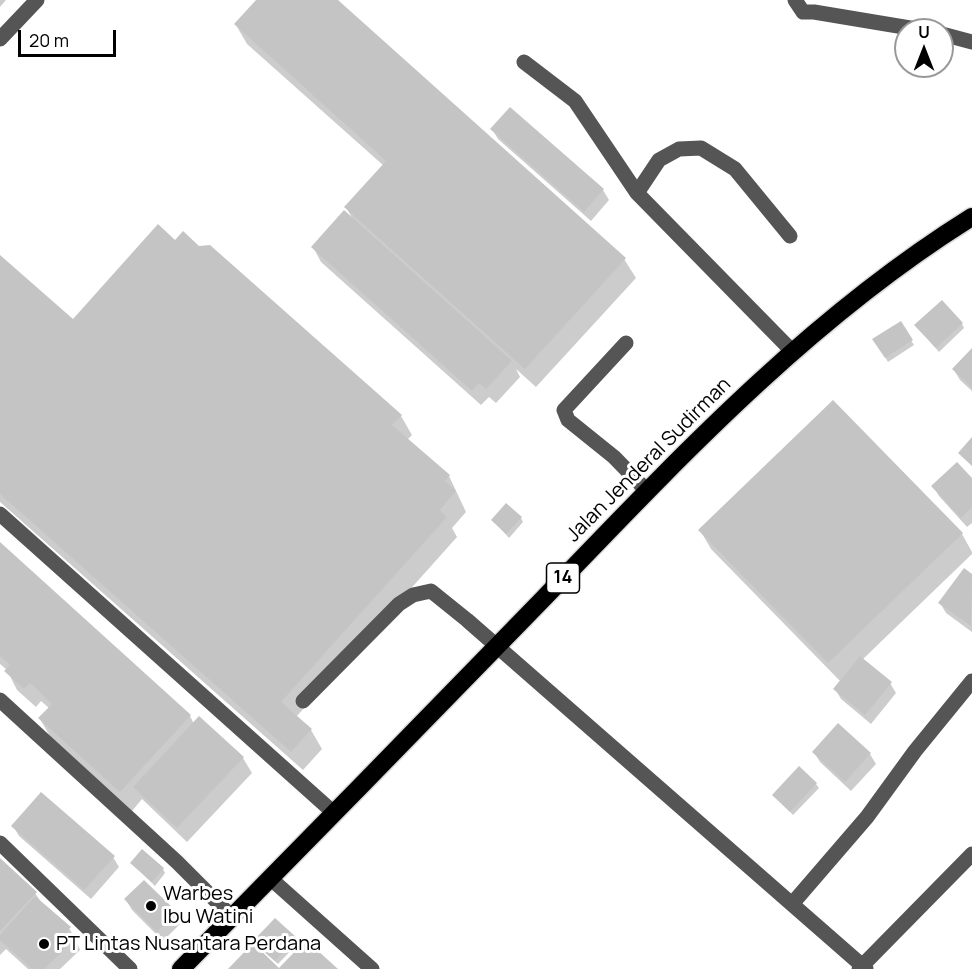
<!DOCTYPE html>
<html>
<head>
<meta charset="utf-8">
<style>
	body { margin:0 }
	#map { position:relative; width:972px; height:969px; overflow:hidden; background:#fff; font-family:Manrope,sans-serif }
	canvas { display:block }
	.north { position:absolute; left:894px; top:18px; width:60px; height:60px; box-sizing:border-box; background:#fff; border:2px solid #999; border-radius:50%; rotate:0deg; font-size:16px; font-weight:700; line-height:24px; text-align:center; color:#000 }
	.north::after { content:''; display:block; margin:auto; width:21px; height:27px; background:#000; clip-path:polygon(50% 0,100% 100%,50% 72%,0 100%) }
	.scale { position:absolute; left:18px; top:30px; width:98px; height:27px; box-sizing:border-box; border:3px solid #000; border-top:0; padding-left:8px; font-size:18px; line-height:21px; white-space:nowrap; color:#000; -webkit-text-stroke:4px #fff; paint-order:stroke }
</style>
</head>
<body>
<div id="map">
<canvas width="972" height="969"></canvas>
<div class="north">U</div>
<div class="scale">20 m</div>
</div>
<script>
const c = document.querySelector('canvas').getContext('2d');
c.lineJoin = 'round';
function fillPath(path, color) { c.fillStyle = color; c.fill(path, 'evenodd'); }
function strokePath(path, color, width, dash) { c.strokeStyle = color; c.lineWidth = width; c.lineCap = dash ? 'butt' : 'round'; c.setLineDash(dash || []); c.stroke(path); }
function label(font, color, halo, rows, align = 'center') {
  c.font = font + ' Manrope,sans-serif'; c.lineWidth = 6; c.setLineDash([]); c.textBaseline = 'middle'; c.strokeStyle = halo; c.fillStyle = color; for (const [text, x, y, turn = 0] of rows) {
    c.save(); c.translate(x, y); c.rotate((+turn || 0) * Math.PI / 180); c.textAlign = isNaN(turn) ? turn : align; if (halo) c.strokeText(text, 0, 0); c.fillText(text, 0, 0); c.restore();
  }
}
fillPath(new Path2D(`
	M0 0H6L0 7Z
	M258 0H336L624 259 636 278 536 387 516 369 520 377 496 403 489 397 481 405 321 262 313 247 352 218 346 207 384 166 247 44 236 25Z
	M510 109 603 190 609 200 591 221 498 139 492 129Z
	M175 242 401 416 412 435 407 440 449 476 466 512 452 528 457 537 296 717 311 730 322 749 303 770 0 502V257L73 322Z
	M900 323 914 345 888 362 874 339Z
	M962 324 964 328 939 352 916 326Z
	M972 350V391L960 380 954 370Z
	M833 402 962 534 972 552V554L862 660 890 683 896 693 871 724 841 699 835 689 841 682 711 549 700 530Z
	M972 480V523L967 527 939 496 933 486Z
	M521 518 523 522 509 538 493 520Z
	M0 544 190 716 194 724 243 758 252 773 187 842 142 799 132 811 51 738 40 719 50 709 41 701 36 707 17 690 7 670 0 664Z
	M964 570 972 576V632L946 613 940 603Z
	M838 725 870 754 876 764 851 791 820 762 814 752Z
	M816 784 819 788 793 815 774 795Z
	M13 826 113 857 119 867 91 899 19 836Z
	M0 860 35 893 43 905 69 928 75 938 80 950 60 969H28L6 949 0 955Z
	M131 863 163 869 165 873 155 886Z
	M126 900 176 913 181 923 163 941 132 910Z
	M295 938 298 943 278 964 263 951 262 953 278 969H230L260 951 255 942Z`), '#0003');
fillPath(new Path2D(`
	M256 0H338L626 258 525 369 344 207 386 161 234 24Z
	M510 107 604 189 584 212 490 129Z
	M344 210 512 361 486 389 479 383 472 391 311 247Z
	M158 224 175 240 183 231 199 246 210 245 402 415 392 425 450 475 445 481 456 491 440 510 447 517 281 702 312 729 291 752 0 494V255L73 319Z
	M942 300 963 323 936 348 914 325Z
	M901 321 913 340 885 358 872 339Z
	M972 348V388L952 369Z
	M833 400 963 533 828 663 698 530Z
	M972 437V466L958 453Z
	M957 462 972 478V507L961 518 931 486Z
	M506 503 522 517 506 534 491 520Z
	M0 542 191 715 120 792 38 718 52 704 30 683 24 689 4 671 10 665 0 656Z
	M964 568 972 574 971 626 938 603Z
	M860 656 892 682 865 715 833 689Z
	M199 716 244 757 177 828 133 787Z
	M838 723 871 753 845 782 812 752Z
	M799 766 817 783 790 812 772 795Z
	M41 792 115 856 84 890 11 826Z
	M142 849 164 868 152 882 130 863Z
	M0 858 37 892 0 931Z
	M144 880 177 912 157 932 124 899Z
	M35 896 71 927 67 931 75 939 44 969H32L0 940V935Z
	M275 918 296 937 275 961 253 941Z
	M306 940 338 969H228L253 943 279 968Z`), '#c4c4c4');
const highway = new Path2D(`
	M181 969C302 846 422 724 542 600 675 462 808 319 972 217`);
strokePath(highway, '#dbdbdb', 21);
strokePath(new Path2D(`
	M795 0 803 12H814L922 30
	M942 34 972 42
	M0 39 37 0
	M524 62 575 101 637 193 792 351
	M637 193 659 160 679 149 701 148 735 169 790 236
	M626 343 564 410 568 420 614 457 647 491
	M0 514 334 813
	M0 700 177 862 232 917
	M303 701 399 604 413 595 431 591 467 620 866 969
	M0 843 130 969
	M270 878 372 969
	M792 904 867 817 915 751 972 681
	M859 969 972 854`), '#555', 15);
strokePath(highway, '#000', 18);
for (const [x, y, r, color] of [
	[151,906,6,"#000"],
	[44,944,6,"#000"]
]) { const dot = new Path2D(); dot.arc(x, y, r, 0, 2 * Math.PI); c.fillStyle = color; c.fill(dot); strokePath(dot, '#fff', 2); }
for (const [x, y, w] of [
	[563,578,33]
]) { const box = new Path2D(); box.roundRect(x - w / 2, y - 15, w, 30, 4.5); c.fillStyle = '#fff'; c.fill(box); strokePath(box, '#000', 1.5); }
label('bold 18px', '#000', null, [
	["14",563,578]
]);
label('20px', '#000', '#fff', [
	["Jalan Jenderal Sudirman",649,460,-45]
]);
label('20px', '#000', '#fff', [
	["Warbes",163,894],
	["Ibu Watini",163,917],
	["PT Lintas Nusantara Perdana",56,944]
], 'left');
</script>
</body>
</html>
